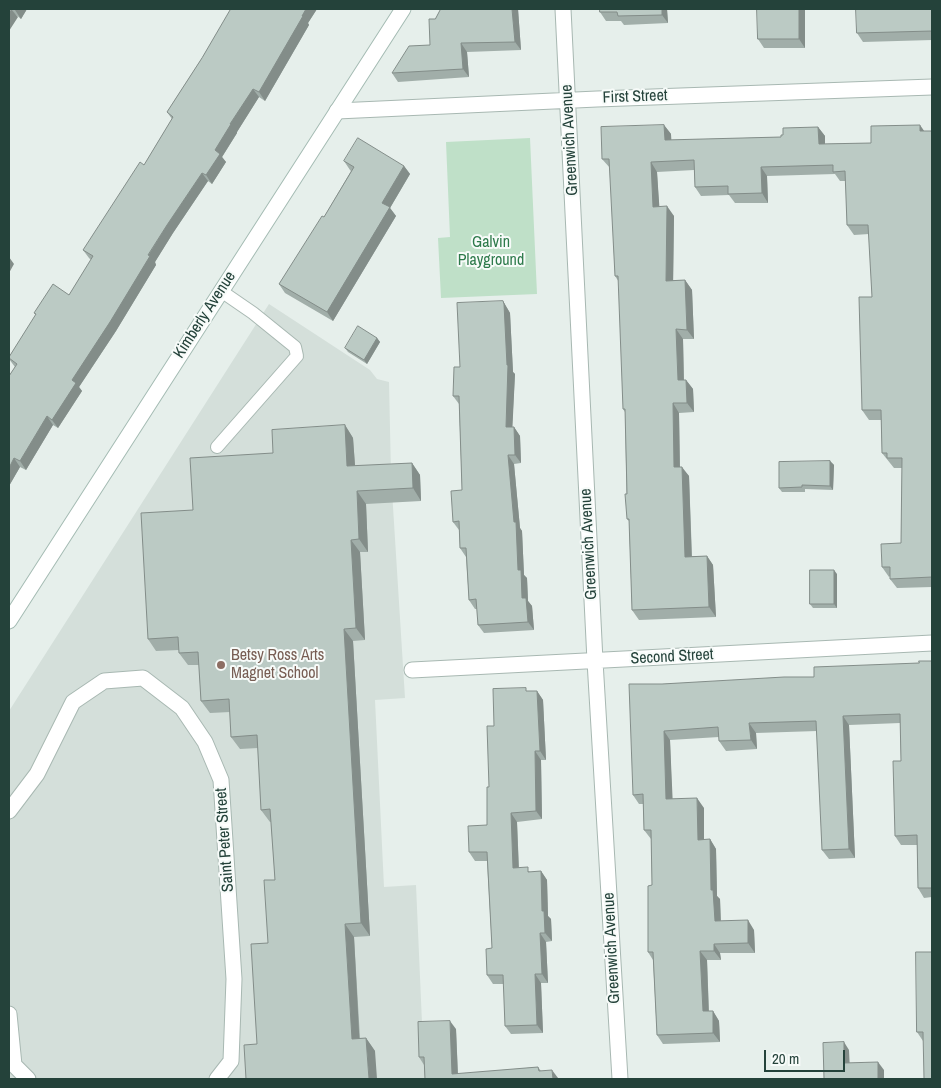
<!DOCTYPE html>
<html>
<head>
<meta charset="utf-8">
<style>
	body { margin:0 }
	#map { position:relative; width:941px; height:1088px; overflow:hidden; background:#e6efeb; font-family:"Archivo Narrow",sans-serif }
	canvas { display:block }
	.frame { position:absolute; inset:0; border:10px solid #24423a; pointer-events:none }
	.scale { position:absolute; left:764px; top:1050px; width:81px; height:22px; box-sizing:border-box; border:2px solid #24423a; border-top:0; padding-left:6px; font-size:15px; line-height:18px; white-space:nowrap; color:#24423a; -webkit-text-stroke:4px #f7fbf9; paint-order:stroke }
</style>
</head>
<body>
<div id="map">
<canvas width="941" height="1088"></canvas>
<div class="frame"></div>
<div class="scale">20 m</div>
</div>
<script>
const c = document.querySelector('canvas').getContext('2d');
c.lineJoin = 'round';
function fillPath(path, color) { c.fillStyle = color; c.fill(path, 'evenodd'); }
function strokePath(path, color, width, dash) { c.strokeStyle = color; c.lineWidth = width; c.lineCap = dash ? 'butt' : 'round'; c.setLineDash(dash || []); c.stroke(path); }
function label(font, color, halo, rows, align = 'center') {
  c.font = font + ' "Archivo Narrow",sans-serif'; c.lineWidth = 4; c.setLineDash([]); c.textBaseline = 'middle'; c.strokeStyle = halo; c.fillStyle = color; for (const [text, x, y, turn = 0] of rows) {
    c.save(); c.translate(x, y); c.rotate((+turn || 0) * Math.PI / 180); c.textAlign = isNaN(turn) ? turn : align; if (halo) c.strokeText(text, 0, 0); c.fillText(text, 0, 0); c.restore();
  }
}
fillPath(new Path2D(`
	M269 304 370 370 377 379 389 382 391 475 405 698 375 700 384 887 416 885 424 1069H428L429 1079H9V711Z`), '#d4dfda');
fillPath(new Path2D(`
	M530 138 537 294 441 298 438 238 450 237 446 142Z`), '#bfe0c8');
const service = new Path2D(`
	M217 447 297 356 295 347 253 313 221 291`);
const minor = new Path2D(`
	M563 9 595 661 620 1079
	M337 111 597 99 932 87
	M412 670 932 643
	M9 811 37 774 73 702 104 681 143 678 182 708 205 742 221 780 234 979 231 1061 217 1079
	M9 1014 14 1065 28 1079`);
const secondary = new Path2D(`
	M9 621 403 9`);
strokePath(service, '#a8b8b2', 14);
strokePath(minor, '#a8b8b2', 17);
strokePath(secondary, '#a4bbb3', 17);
strokePath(service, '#fff', 12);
strokePath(minor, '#fff', 15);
strokePath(secondary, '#fff', 15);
fillPath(new Path2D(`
	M9 9H27L21 19Z
	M231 9H317L308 23 309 25 265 101 259 97 237 132V133L222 157 226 162 212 184 208 181 173 233 155 262 156 265 116 331 79 387 82 391 58 428 53 425 26 470 20 467 9 486V376L15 367 9 359V357L36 315 34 313 69 295 91 260 89 258 83 250 144 165 172 119 167 112 202 58Z
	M441 9H518L521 50 467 52 469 77 398 82 392 73 430 45 435 19Z
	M667 9 668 23 624 25 621 21H606L600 12Z
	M805 9V48H764L758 39Z
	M932 9V40L863 42 857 33Z
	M664 125 671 134V140L781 137 783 135 818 127 825 136V144L871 143 924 131H932V587L897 588 890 579V576L889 577 882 567 901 543 902 468H894L882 453 881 420H869L862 410 872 297 869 234 854 235 847 225 846 181H840L835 174 767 176 768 203H735L729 195 701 196 695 187 694 170 657 172 659 206 674 216 673 280H685L692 290 694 339H683L684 380H686L693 389 694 412 679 413 680 467 689 476 692 556H707L713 565 716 617 639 620 632 610 629 521 627 519 625 412 623 409 619 282 615 276 610 168 602 159Z
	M344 161 404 166 410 174 390 208 396 216 333 321 285 293 279 284 324 217 351 171 350 170Z
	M503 301 510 313 513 372 515 374 512 427H514L520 436 521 463 514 464 520 528 522 531 524 575 527 578 528 601 532 606 534 630 484 633 478 625 477 609H475L469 600 466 557 460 548 459 530 453 522 462 490 459 404 453 396 460 367Z
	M377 338 380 342 367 364 348 352 345 348Z
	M345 425 353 438 355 466 412 463 420 475 421 501 366 504 368 552H360L365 640 353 641 370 936 354 937 360 1038H366L375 1051 257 1044 275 880 271 822H270L261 810 258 748 240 749 231 737 230 712 210 713 201 701 199 665H188L179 653V650L156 651 148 639 193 510 273 453Z
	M830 461 834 465 833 490 805 489V492H782L779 488Z
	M837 574V608H813L810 604Z
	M932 661V897L924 898 918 888 917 845H901L895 836 901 761 900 723 849 725 855 858 829 859 822 850 817 731 756 733 757 749 726 751 719 741V737L670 740 672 799 704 808V840L710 839 716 849 717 896 720 899 721 921 754 930 755 953H720L721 960H707L709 1011H713L719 1021 720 1042 663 1044 657 1035 653 960 648 952 652 885 651 839 644 830 643 804H639L633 795 662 684 814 677Z
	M528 691H537L543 700 546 760H541L542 819 517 822 519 868 531 872 541 871 547 880 548 916 551 919 552 941 546 942 548 983H541L543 1033 511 1034 505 1026 504 984H493L487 975 492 948 487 861H475L469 852 487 825 489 787 494 726Z
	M932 952 923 1041 917 1032Z
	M456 1029 458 1074 538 1067 541 1071 558 1078V1079H425L424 1065 419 1057Z`), '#a1aea9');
fillPath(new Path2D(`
	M11 9 18 17 9 31V13Z
	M16 9H27L21 19 15 10Z
	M306 9H317L308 23 309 25 265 101 259 92Z
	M512 9H518L521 50 515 42Z
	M662 9H667L668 23 662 15Z
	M799 9H805V48L799 39Z
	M461 43 467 52 469 77 463 69Z
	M253 89 259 97 237 132V133L222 157 226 162 212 184 206 175 215 150 230 124Z
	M664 125 671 134 672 150 665 140Z
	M920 125 927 135 920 131Z
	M818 127 825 136V154L819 144Z
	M651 162 657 172 660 216 653 207Z
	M404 166 410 174 390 208 396 216 333 321 327 312 382 203Z
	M761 167 767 176 768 203 762 193Z
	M202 173 208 181 173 233 155 262 156 265 116 331 79 387 82 391 58 428 52 420 72 380 167 225Z
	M667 206 674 216 673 290 666 281Z
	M9 257 14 264 9 273Z
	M685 280 692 290 694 339 687 330Z
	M503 301 510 313 513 372 515 374 512 436 506 427 507 365Z
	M676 329 683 339 684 390 678 380Z
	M377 338 380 342 367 364 364 360Z
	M686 380 693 389 694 412 687 403Z
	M673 403 679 413 680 476 674 467Z
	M47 416 53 425 26 470 20 461Z
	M345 425 353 438 356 479 347 466Z
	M514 427 520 436 521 463 515 455Z
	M508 455 514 464 520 528 522 531 524 575 527 578 528 601 532 606 534 630 528 622 522 598 518 570Z
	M14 458 20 467 9 486V468Z
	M830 461 834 465 833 490 830 486Z
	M412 463 420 475 421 501 413 488Z
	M682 467 689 476 692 566 685 557Z
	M357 491 366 504 368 552 359 539Z
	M351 540 360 552 365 640 356 628Z
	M707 556 713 565 716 617 709 607Z
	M834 570 837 574V608L834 604Z
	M344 629 353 641 370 936 361 923Z
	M537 691 543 700 546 760 540 751Z
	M843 716 849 725 855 858 849 849Z
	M749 723 756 733 757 749 751 740Z
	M664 731 670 740 673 808 666 799Z
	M535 751 541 760 542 819 536 811Z
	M697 798 704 808V849L698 840Z
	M511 813 517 822 519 876 513 868Z
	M710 839 716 849 717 896 720 899 721 931 715 921 711 890Z
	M541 871 547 880 548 916 551 919 552 941 545 933 542 911Z
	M748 920 754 930 755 953 748 943Z
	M345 924 354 937 360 1051 352 1039Z
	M540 933 546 942 548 983 542 974Z
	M714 944 720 953 721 960 714 951Z
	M700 951 707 960 709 1021 703 1011Z
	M535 974 541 983 543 1033 537 1025Z
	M713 1011 719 1021 720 1042 713 1033Z
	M450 1021 456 1029 458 1079 452 1074Z
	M366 1038 375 1051 377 1079H369Z
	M844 1042 849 1050 850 1071 844 1063Z
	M878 1062 884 1070V1079H878Z
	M552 1070 558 1078V1079H553Z`), '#838d89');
const building = new Path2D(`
	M231 9H306L302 16H303L259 92 253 89 230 124H231L215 150 220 154 206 175 202 173 167 225 148 255 150 256 110 322 72 380 76 383 52 420 47 416 20 461 14 458 9 468V376L17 364 9 358V357L36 314 34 313 53 284 69 295 93 256 83 250 140 162 144 165 173 117 167 112 202 58Z
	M441 9H512L515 42 461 43 463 69 392 73 409 46 430 45 429 19H435Z
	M600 9H662V15L618 16 617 12H600Z
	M757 9H799V39H758Z
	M856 9H932V31L857 33Z
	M664 125 665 140 781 137V135H783V128L818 127 819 144 871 143V126L920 125V131H932V577L890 579V567H882L881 544 901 543 902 458H887V453H882L881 410H862L859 297H872L868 225H847L845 171 833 172V165L761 167 762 193 728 194V186L695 187 694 160 651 162 653 207 667 206 666 281 685 280 687 330 676 329 678 380H686L687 403H673L674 467H682L685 557 707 556 709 607 632 610 629 519H627L625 494H627L625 409H623L618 276H615L609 159H602L601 127Z
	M358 138 404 166 382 203 390 207 327 312 279 284 322 216 324 217 354 167 344 161Z
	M503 301 504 304 507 365H508L506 427H514L515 455H508L514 522H516L518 570H521L522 598H526L528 622 478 625 476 599 469 600 466 548H460L459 521 453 522 451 491 462 490 459 396H453L454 367H460L457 303Z
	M358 326 377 338 364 360 345 348Z
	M345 425 347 466 412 463 413 488 357 491 359 539 351 540 356 628 344 629 361 923 345 924 352 1039 366 1038 369 1079H246L244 1045 257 1044 251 944 268 943 264 880H275L270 809 261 810 257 735 231 737 229 699 201 701 198 652 179 653 178 637 148 639 141 513 193 510 190 458 273 453 272 430Z
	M830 461V486L802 485V487L779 488V462Z
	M810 570H834V604H810Z
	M919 661H932V888H918L917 835 895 836 893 761H901L900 714 843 716 849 849 822 850 816 721 749 723 751 740 719 741 718 727 664 731 666 799 697 798 698 840 710 839 711 890H713L715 921 748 920V943L714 944V951H700L703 1011H713V1033L657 1035 653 952H648V886L652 885 651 830H644L643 794 633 795 629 684H662L784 677H814V667L919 663Z
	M526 688V691H537L540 751H535L536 811 511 813 513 868 528 867V872L541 871 542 911H544L545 933H540L542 974H535L537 1025 505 1026 503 975H487L486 949 492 948 487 852H469L468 826 487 825V787H489L487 726H494L493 689Z
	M916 952H932V1079H924L923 1032H917Z
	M450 1021 452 1074 538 1067 539 1071 552 1070 553 1079H425L424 1057H419L418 1022Z
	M844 1042V1063L878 1062V1079H824L823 1043Z`);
fillPath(building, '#bbcac4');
strokePath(building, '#838d89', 1);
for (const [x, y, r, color] of [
	[221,665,5,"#8d6e63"]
]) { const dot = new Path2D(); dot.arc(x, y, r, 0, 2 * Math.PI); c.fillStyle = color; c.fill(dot); strokePath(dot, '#f7fbf9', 2); }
label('16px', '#24423a', '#f7fbf9', [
	["First Street",635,97,-2],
	["Greenwich Avenue",570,140,-93],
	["Kimberly Avenue",205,315,-57],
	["Greenwich Avenue",589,544,-93],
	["Second Street",672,657,-3],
	["Saint Peter Street",225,840,-94],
	["Greenwich Avenue",612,948,-93]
]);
label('16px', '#2d7a4b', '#f7fbf9', [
	["Galvin",491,243],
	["Playground",491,261]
]);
label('16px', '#785e54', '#f7fbf9', [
	["Betsy Ross Arts",231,656],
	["Magnet School",231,674]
], 'left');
</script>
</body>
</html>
